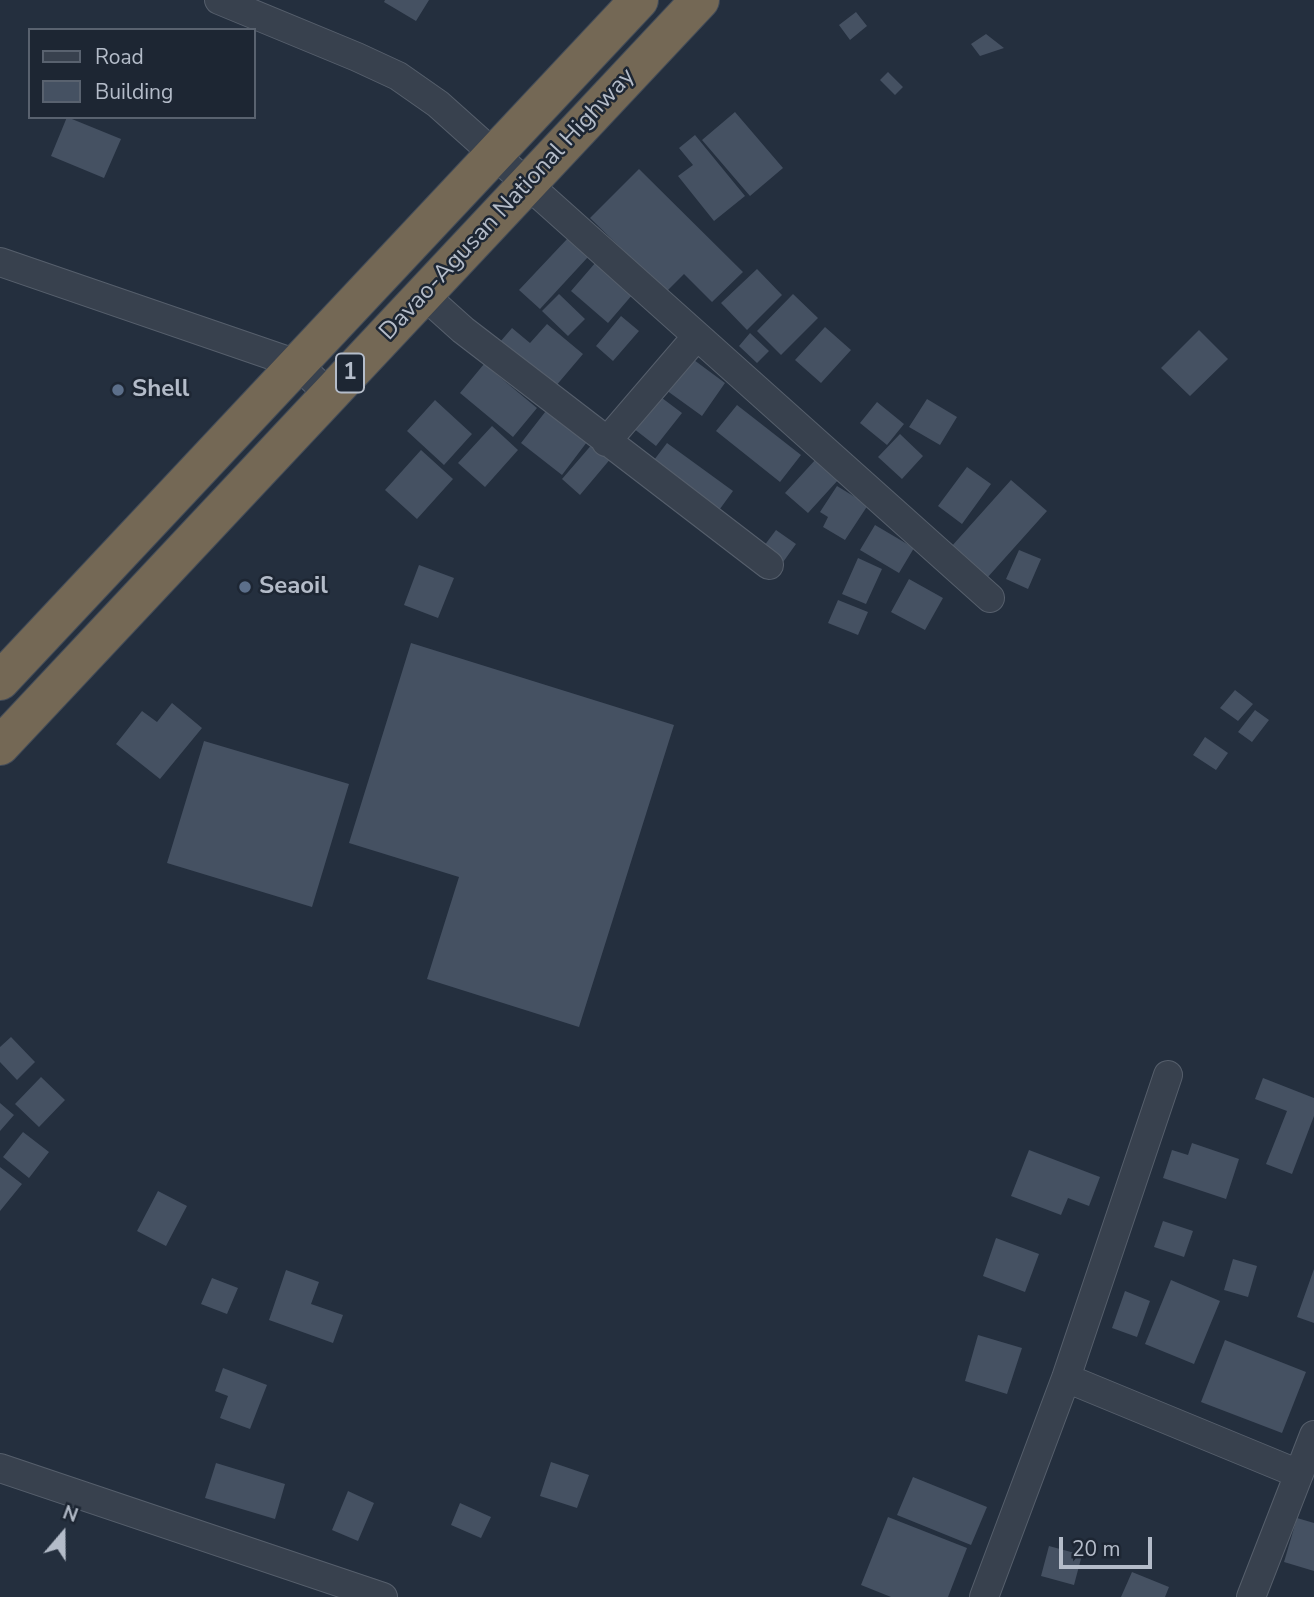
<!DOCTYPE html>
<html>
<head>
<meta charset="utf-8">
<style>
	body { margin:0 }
	#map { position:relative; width:1314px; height:1597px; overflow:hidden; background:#242f3e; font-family:"Nunito Sans",sans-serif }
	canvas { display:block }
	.legend { position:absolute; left:28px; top:28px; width:228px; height:91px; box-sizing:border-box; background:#1d2633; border:2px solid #59626f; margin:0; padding:9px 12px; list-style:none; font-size:21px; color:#b4bcc9 }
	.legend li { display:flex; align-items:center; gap:14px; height:35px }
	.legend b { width:35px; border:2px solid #59626f }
	.north { position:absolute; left:28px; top:1499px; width:70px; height:70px; -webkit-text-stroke:5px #1d2633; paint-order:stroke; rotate:20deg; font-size:19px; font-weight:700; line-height:28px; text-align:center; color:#b4bcc9 }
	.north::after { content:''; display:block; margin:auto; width:24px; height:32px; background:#b4bcc9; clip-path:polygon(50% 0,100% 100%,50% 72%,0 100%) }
	.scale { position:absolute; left:1059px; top:1537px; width:93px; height:32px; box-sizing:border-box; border:4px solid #b4bcc9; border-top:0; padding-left:9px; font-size:21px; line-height:24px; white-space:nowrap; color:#b4bcc9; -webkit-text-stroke:5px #1d2633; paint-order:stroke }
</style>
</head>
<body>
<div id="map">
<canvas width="1314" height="1597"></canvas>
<ul class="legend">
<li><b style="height:9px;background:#38414e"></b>Road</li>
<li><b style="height:19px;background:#455162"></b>Building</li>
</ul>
<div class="north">N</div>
<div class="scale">20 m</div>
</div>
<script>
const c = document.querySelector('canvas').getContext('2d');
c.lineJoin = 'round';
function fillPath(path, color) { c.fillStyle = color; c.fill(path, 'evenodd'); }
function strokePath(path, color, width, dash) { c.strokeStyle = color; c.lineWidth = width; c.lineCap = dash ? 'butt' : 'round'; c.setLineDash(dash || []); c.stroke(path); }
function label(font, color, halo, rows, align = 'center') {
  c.font = font + ' "Nunito Sans",sans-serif'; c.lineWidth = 5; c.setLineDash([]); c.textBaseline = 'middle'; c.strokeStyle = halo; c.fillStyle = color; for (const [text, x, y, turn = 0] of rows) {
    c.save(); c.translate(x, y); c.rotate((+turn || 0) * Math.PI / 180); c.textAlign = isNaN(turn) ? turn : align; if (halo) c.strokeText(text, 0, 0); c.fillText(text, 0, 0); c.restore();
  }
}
fillPath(new Path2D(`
	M385 0H429L416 21 384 2Z
	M856 12 867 26 850 40 839 25Z
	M986 34 1004 48 980 56 971 44Z
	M888 72 903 87 895 95 880 80Z
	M735 112 783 168 750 196 702 140Z
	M67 117 121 139 104 178 51 156Z
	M695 135 745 196 714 221 678 176 693 165 679 148Z
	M639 169 743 272 712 302 684 274 666 292 590 218Z
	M568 238 588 257 540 309 519 290Z
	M596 262 633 294 608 323 571 291Z
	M757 269 782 295 747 330 721 303Z
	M559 294 585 319 568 336 542 311Z
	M793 294 818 318 781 355 757 331Z
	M621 316 639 331 613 361 596 346Z
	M547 324 583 354 555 387 500 342 512 328 530 343Z
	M825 327 851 350 821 383 795 360Z
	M1199 330 1228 359 1190 396 1161 368Z
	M750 333 769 351 757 363 739 346Z
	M690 357 725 383 702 416 666 390Z
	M484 364 537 408 513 437 460 393Z
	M658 395 682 413 656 446 633 428Z
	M927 399 957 417 940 445 909 427Z
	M435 400 472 434 444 465 407 431Z
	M877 402 904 424 887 445 860 423Z
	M737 405 801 455 780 482 716 431Z
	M549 407 590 438 562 475 521 443Z
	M492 426 518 450 485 487 458 463Z
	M900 434 923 456 902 479 878 457Z
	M594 442 612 457 580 495 562 479Z
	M667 443 733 491 717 513 651 464Z
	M421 450 453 479 417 519 385 490Z
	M816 459 839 479 808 513 785 493Z
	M967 467 991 484 962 524 938 506Z
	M1011 480 1047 511 987 578 951 547Z
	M837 486 868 505 845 540 823 527 828 517 820 512Z
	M875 525 914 548 899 573 860 550Z
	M776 530 796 544 781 565 761 550Z
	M1019 550 1041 559 1028 589 1006 579Z
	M858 558 882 569 866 604 842 594Z
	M419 565 454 578 438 618 404 605Z
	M909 579 943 598 925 630 891 612Z
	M838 600 868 612 858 635 828 623Z
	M411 643 674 725 579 1027 427 979 459 877 349 843Z
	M1235 690 1253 704 1238 721 1220 708Z
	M172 703 202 728 160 779 116 744 142 711 157 722Z
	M1255 710 1269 720 1252 742 1238 732Z
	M1205 737 1228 753 1216 770 1193 755Z
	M204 741 349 784 312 907 167 863Z
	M11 1037 35 1062 17 1080 0 1062V1047Z
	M41 1077 65 1100 39 1127 15 1104Z
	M1263 1078 1314 1098V1116L1292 1174 1266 1164 1287 1111 1255 1099Z
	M0 1103 14 1115 0 1131Z
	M23 1132 49 1152 29 1178 3 1157Z
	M1192 1143 1239 1159 1226 1199 1163 1178 1172 1150 1188 1155Z
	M1029 1150 1100 1177 1089 1206 1068 1198 1061 1215 1011 1196Z
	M0 1167 22 1184 0 1211Z
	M158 1191 187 1206 166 1246 137 1231Z
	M1163 1221 1193 1231 1184 1257 1154 1247Z
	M996 1238 1039 1254 1025 1292 983 1276Z
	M1233 1259 1257 1266 1248 1297 1224 1290Z
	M1314 1269V1323L1297 1317Z
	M286 1270 319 1282 311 1304 343 1315 333 1343 269 1320Z
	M212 1278 238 1288 227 1314 201 1304Z
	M1171 1280 1220 1301 1194 1364 1145 1344Z
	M1125 1291 1150 1301 1137 1337 1112 1328Z
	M978 1335 1022 1348 1007 1394 965 1381Z
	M1225 1340 1306 1372 1282 1433 1201 1402Z
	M223 1368 267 1385 250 1429 220 1418 228 1396 215 1391Z
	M551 1462 589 1475 577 1508 540 1496Z
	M216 1463 285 1484 275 1519 205 1498Z
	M913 1477 987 1507 971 1545 897 1515Z
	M348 1491 374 1503 358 1541 332 1530Z
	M460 1503 491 1517 481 1538 451 1525Z
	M888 1517 967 1548 948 1597H891L861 1585Z
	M1297 1518 1314 1523V1571L1284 1562Z
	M1049 1546 1082 1555 1074 1585 1041 1576Z
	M1132 1572 1169 1587 1165 1597H1121Z`), '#455162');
const street = new Path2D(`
	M219 0 357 57 398 76 438 104 990 598
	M0 262 297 364 330 395
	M424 295 463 330 769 565
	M606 442 697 336
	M1066 1378 1299 1474
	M0 1468 383 1597
	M984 1597 1066 1378 1168 1075
	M1251 1597 1314 1435`);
const highway = new Path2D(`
	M0 681 639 0
	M0 746 700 0`);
strokePath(street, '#565f6c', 30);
strokePath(highway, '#434c59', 40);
strokePath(street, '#38414e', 28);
strokePath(highway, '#746855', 38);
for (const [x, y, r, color] of [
	[118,390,7,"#5c6f8a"],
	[245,587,7,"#5c6f8a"]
]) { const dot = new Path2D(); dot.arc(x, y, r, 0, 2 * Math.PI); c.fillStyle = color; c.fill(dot); strokePath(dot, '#1d2633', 2.5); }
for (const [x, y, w] of [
	[350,373,28]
]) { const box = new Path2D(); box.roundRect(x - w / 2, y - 19.5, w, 39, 5); c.fillStyle = '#1d2633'; c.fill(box); strokePath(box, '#b4bcc9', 2); }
label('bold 23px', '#b4bcc9', null, [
	["1",350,373]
]);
label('24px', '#b4bcc9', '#1d2633', [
	["Davao-Agusan National Highway",508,205,-47]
]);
label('bold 24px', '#b4bcc9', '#1d2633', [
	["Shell",132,390],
	["Seaoil",259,587]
], 'left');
</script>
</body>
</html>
